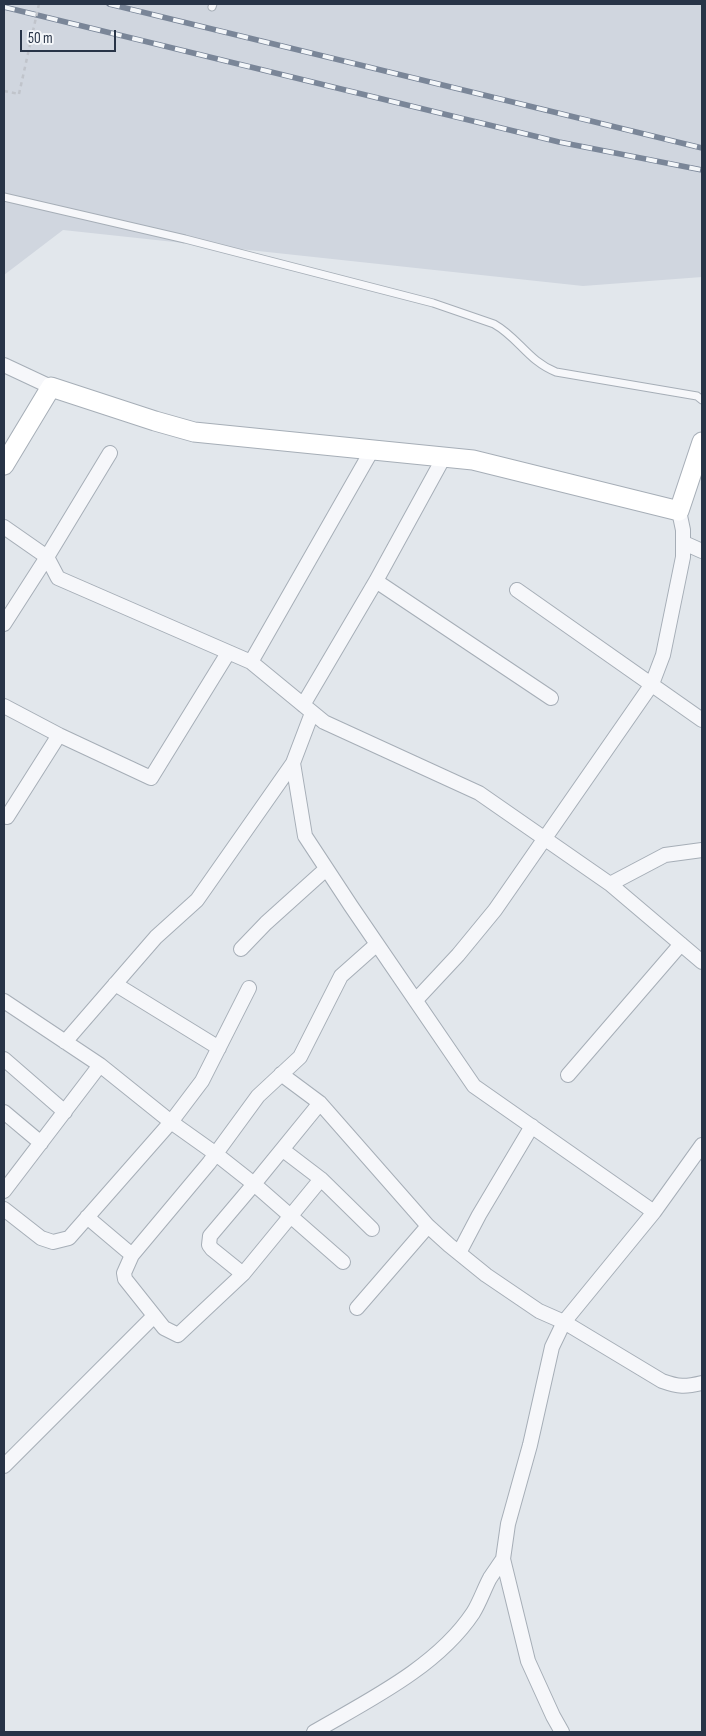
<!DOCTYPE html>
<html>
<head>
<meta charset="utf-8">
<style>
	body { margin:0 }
	#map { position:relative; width:706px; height:1736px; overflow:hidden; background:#e2e7ec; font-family:"Sofia Sans Condensed",sans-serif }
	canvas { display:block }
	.frame { position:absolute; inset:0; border:5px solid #283447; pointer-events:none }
	.scale { position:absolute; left:20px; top:30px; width:96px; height:22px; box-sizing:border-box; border:2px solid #283447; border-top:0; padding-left:6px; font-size:15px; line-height:18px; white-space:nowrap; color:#283447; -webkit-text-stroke:4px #f3f6f9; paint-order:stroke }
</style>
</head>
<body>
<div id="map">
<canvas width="706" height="1736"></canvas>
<div class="frame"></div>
<div class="scale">50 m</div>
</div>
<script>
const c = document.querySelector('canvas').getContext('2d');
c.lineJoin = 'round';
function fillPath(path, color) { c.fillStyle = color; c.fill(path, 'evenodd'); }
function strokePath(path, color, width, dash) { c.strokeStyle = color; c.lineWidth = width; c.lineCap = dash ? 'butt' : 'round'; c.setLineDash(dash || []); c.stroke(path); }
fillPath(new Path2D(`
	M4 4H702V277L583 286 63 230 4 275Z`), '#d0d6df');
const service = new Path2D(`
	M212 7 213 4
	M4 197 185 239 433 303 494 324C519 338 528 361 556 372L697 396 702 400`);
const minor = new Path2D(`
	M4 365 51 387
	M4 527 47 557 58 578 251 662 372 450
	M684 543 702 551
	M376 581 551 698
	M517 590 702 720
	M4 624 47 557 110 453
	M251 662 324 722 479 793 610 884 702 962
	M303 705 376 581 444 457
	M4 706 59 735
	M312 713 293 763 305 836 351 906 474 1086 654 1212
	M7 817 59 735 151 778 228 653
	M610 884 665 855 702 850
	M241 949 266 923 326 869
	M115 984 219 1048
	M416 1000 458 955 495 910 652 684 663 655 683 557V530L679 511
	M4 1001 100 1065 171 1122 216 1154 254 1184 343 1262
	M65 1042 156 937 197 900 293 763
	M4 1059 65 1112
	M281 1074 320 1103 428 1226 449 1245 486 1275 539 1311 564 1322 662 1381C679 1387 685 1387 702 1383
	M568 1075 681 944
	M4 1112 41 1143
	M283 1150 321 1179 372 1229
	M321 1179 243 1274 178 1335 164 1328 125 1279 124 1273 132 1255 209 1163 258 1096 300 1057 341 976 377 944
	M4 1191 100 1065
	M4 1209 41 1238 53 1242 69 1238 171 1122 202 1081 249 988
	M87 1217 132 1255
	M459 1253 479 1215 532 1126
	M243 1274 212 1249 209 1245 210 1236 254 1184 320 1103
	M357 1308 428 1226
	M4 1466 154 1316
	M314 1732C369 1700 437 1667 473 1613 480 1602 484 1589 490 1578 494 1572 499 1565 503 1559
	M562 1732 553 1716 528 1661 503 1559 508 1524 530 1445 552 1347 564 1322 654 1212 702 1145`);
const secondary = new Path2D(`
	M4 465 51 387 155 421 194 432 473 460 679 511 702 442`);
strokePath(service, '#a6aeb7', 9);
strokePath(minor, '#a6aeb7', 16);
strokePath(secondary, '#a6aeb7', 21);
strokePath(new Path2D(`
	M4 91 19 94`), '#c0c4cb', 2.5, [4, 4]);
strokePath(service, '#f6f7fa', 7);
strokePath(minor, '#f6f7fa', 14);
strokePath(secondary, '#fff', 19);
const rail = new Path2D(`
	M109 4 702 148
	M4 7 559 142 702 170`);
strokePath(rail, '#7a8698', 5.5);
strokePath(rail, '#f3f6f9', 4, [11]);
strokePath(new Path2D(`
	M19 94 39 4`), '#c0c4cb', 2.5, [4, 4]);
</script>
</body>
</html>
